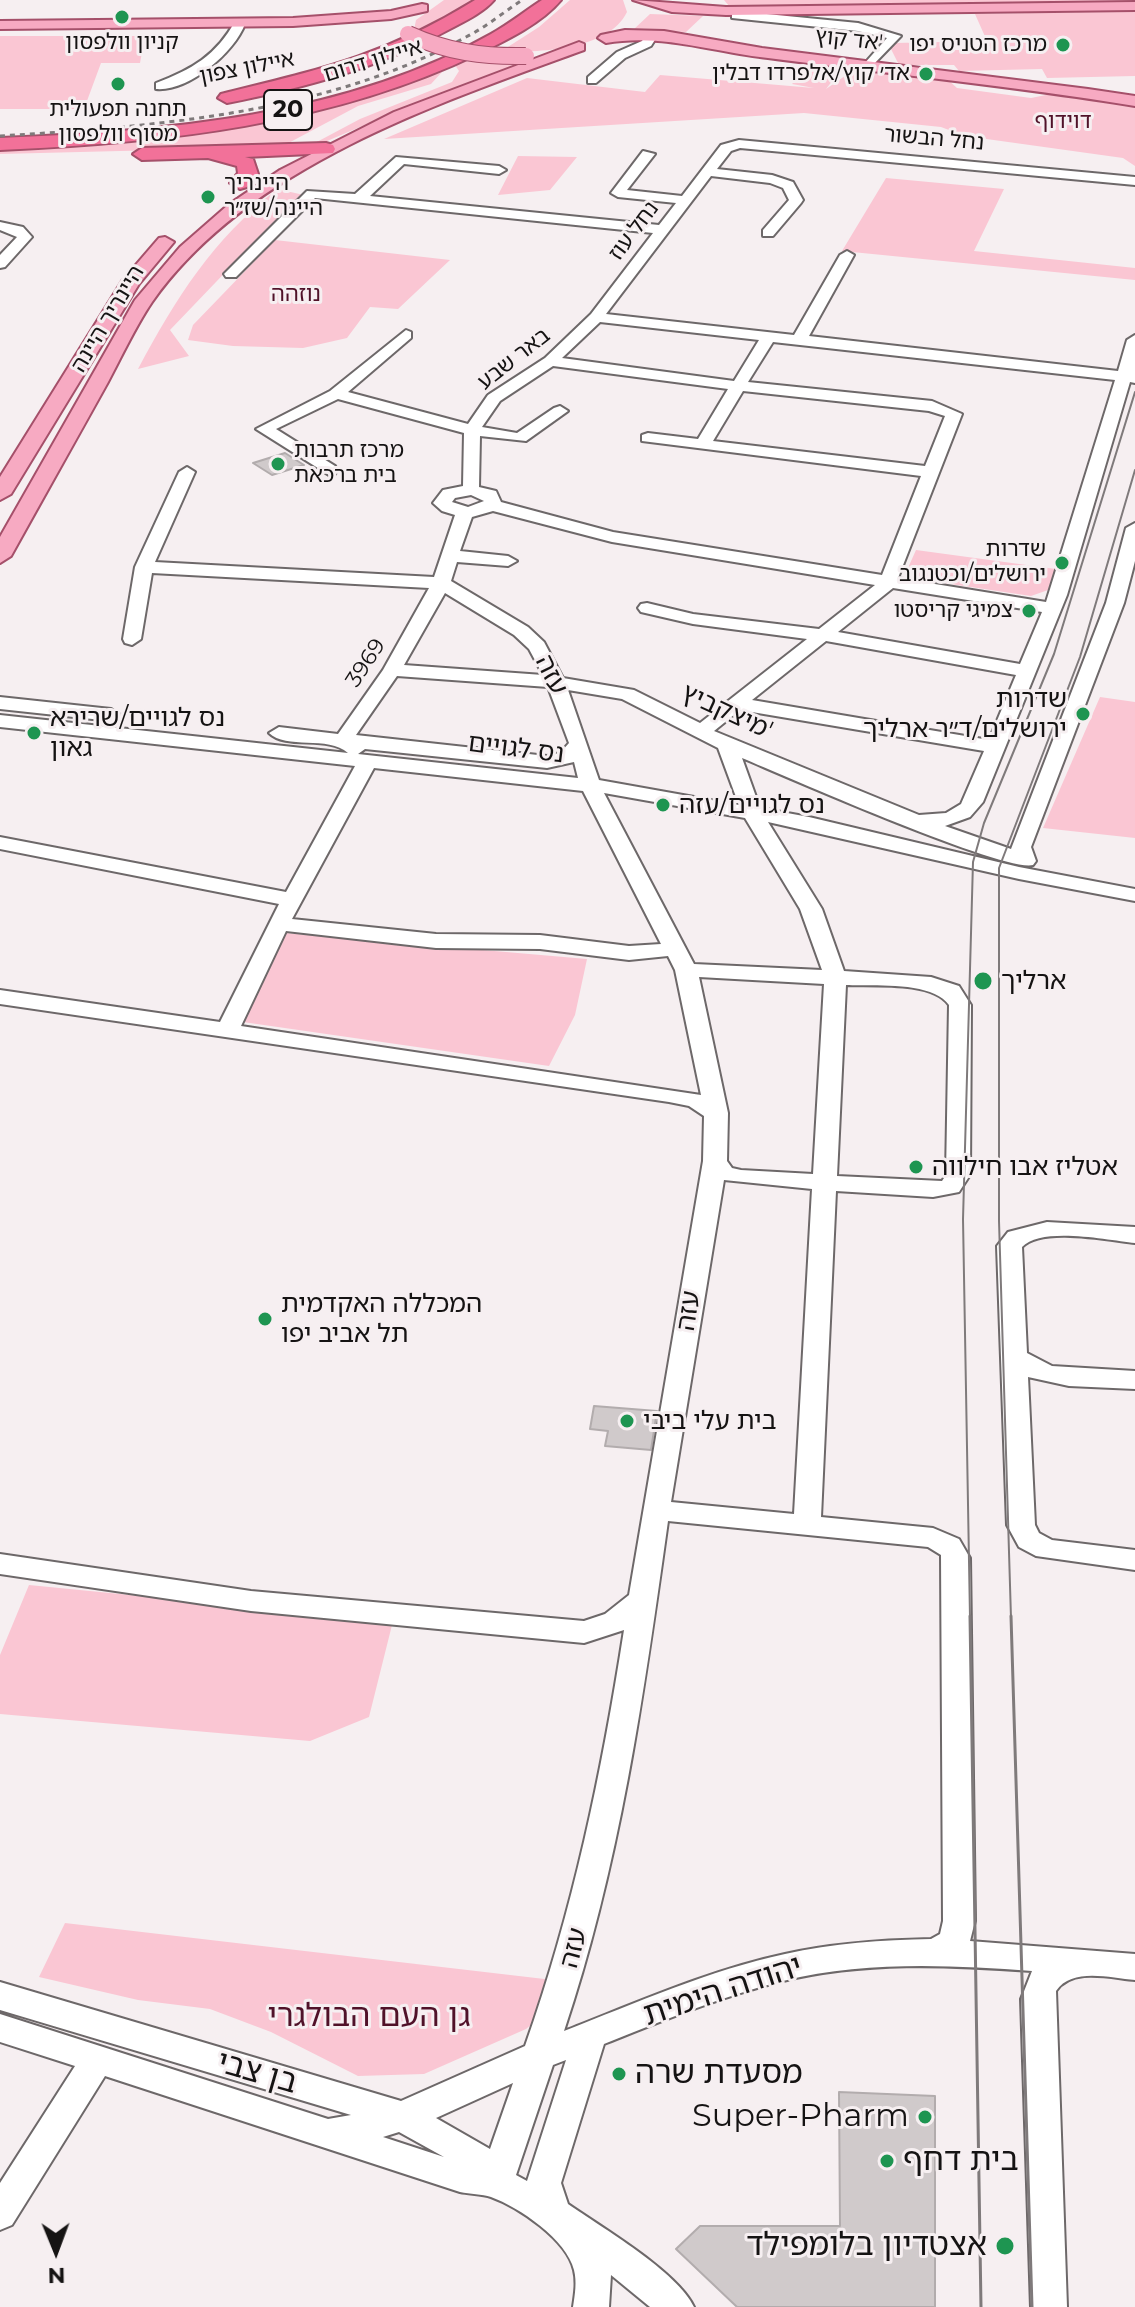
<!DOCTYPE html>
<html>
<head>
<meta charset="utf-8">
<style>
	body { margin:0 }
	#map { position:relative; width:1135px; height:2307px; overflow:hidden; background:#f6eff1; font-family:Montserrat,sans-serif }
	canvas { display:block }
	.north { position:absolute; left:16px; top:2211px; width:80px; height:80px; -webkit-text-stroke:6px #f6eff1; paint-order:stroke; rotate:179deg; font-size:22px; font-weight:700; line-height:32px; text-align:center; color:#151313 }
	.north::after { content:''; display:block; margin:auto; width:28px; height:36px; background:#151313; clip-path:polygon(50% 0,100% 100%,50% 72%,0 100%) }
</style>
</head>
<body>
<div id="map">
<canvas width="1135" height="2307"></canvas>
<div class="north">N</div>
</div>
<script>
const c = document.querySelector('canvas').getContext('2d');
c.lineJoin = 'round';
function fillPath(path, color) { c.fillStyle = color; c.fill(path, 'evenodd'); }
function strokePath(path, color, width, dash) { c.strokeStyle = color; c.lineWidth = width; c.lineCap = dash ? 'butt' : 'round'; c.setLineDash(dash || []); c.stroke(path); }
function label(font, color, halo, rows, align = 'center') {
  c.font = font + ' Montserrat,"Noto Sans Hebrew",sans-serif'; c.lineWidth = 6; c.setLineDash([]); c.textBaseline = 'middle'; c.strokeStyle = halo; c.fillStyle = color; for (const [text, x, y, turn = 0] of rows) {
    c.save(); c.translate(x, y); c.rotate((+turn || 0) * Math.PI / 180); c.textAlign = isNaN(turn) ? turn : align; if (halo) c.strokeText(text, 0, 0); c.fillText(text, 0, 0); c.restore();
  }
}
fillPath(new Path2D(`
	M444 0H478L419 36 414 30 416 20Z
	M570 0H623L627 12C608 51 537 52 500 52L539 27Z
	M724 0H1135V3L743 8 729 6Z
	M1135 11V76L1047 78 1042 69 959 71 954 65H899L890 47 894 43 941 42 944 50H991L975 14Z
	M650 14 703 16 686 32 633 30Z
	M0 36H145L140 63H101L84 109H0Z
	M461 61 521 63 414 104 320 144H313L360 119 452 82 459 71 455 65Z
	M808 68 840 71 826 89 855 69 946 78 957 88 1031 98 1056 93 1135 107V166L1123 158 965 136 941 127 804 113 384 139 527 78 645 92 660 75 814 88 792 84Z
	M442 72 431 84 358 106 281 147 0 154V148L102 143 387 89Z
	M518 156 577 157 550 190 498 195Z
	M886 178 1004 189 974 251 1135 268V280L842 251Z
	M277 189 304 195 284 211 170 330 189 356 138 369C177 296 212 241 277 189Z
	M275 240 450 260 398 309 370 307 347 338 303 348 233 346 188 340 193 325Z
	M916 550 1056 569 1048 590 1031 596 904 577Z
	M1100 697 1135 702V838L1043 828Z
	M286 933 587 959 575 1015 549 1066 243 1022Z
	M29 1585 393 1621 369 1717 310 1741 0 1714V1655Z
	M65 1923 553 1980 538 2019 526 2029 424 2074 358 2076 271 2032 210 2009 138 2000 39 1977Z`), '#fac6d3');
const building = new Path2D(`
	M285 453 304 465 272 475 253 463Z
	M594 1406 657 1411 651 1450 605 1446 608 1431 590 1429Z
	M839 2092 935 2096V2307H737L676 2249 700 2226H840Z`);
fillPath(building, '#d0cacb');
strokePath(building, '#b2acad', 2);
const minor = new Path2D(`
	M736 11 858 23 901 36 870 68 864 64 887 38 858 31 732 18V12Z
	M235 21 245 24C234 53 188 92 156 89V83C191 70 217 55 235 21Z
	M648 32 658 35 651 46 625 58 596 83H588V77L617 52 642 41Z
	M739 140 1135 177V185L740 148 731 151 717 169 772 175 793 182 803 200 801 203 773 236H763V230L789 200 783 188 770 183 711 176 606 314 794 335 840 255 847 251 854 255 809 336 1118 371 1127 340 1135 335V383L1130 382 1067 595 983 802 970 817 945 826 1011 849 1106 603 1126 528 1135 523V561L1124 603 1031 847 1036 861 1033 865C1005 873 785 776 742 758L760 808 809 817 1019 867 1135 889V901L1019 879 768 822 822 909 844 971 931 977 959 986 971 1005 970 1175 959 1192 933 1197 836 1191 821 1517 933 1528 959 1539 970 1558 975 1921 970 1941 1135 1954V1980C1110 1978 1072 1967 1056 1991L1067 2307H1031L1021 1999 1032 1971C949 1965 864 1961 783 1981 722 1996 662 2021 604 2044L561 2183 568 2204C601 2227 678 2272 694 2307H650L611 2275 609 2307H573C575 2294 577 2282 574 2270 567 2240 519 2207 491 2197 482 2194 470 2194 460 2192L105 2076 12 2225 0 2230V2183L75 2066 0 2042V2014L328 2119 351 2115 0 2010V1982L401 2101 525 2046C573 1911 602 1772 624 1630L584 1643 251 1611 0 1574V1554L251 1591 584 1621 605 1614 629 1595 703 1161 704 1116 689 1106 669 1102 0 1004V990L220 1022 279 904 0 849V837L286 892 355 766 0 727V715L348 753C328 735 286 750 269 733L279 727 338 734 383 670 429 588 152 573 141 639 132 645 125 643 123 639 135 567 179 472 187 467 195 472 155 562 434 577 455 515 442 511 433 503 443 490 463 486 464 433 338 399 276 429 335 466 337 470 335 474 329 475 256 429 330 391 406 330 411 332V338L348 392 468 424 488 395 545 358 591 314 653 233 315 198 236 277H226L224 274 307 191 355 194 396 157 499 166 506 170 499 174 404 164 370 196 659 225 676 203 618 197 611 193 643 151 655 154 627 190 682 196 721 145ZM600 322 759 340 734 381 562 358ZM773 342 1115 380 1046 602 898 578 962 414 932 401 748 382ZM553 366 728 389 698 439 648 433 642 435V441L921 476 882 575 613 532 501 502 496 491 479 487 480 436 526 441 568 411 560 406 554 408 517 433 482 427 500 401ZM743 391 929 411 945 416 925 466 713 441ZM471 495 484 501 468 507 452 502 455 498ZM493 511 612 542 875 585 819 629 693 614 647 603 641 604 638 608 641 612 693 624 807 639 700 723 634 690 563 678 544 642 528 627 451 581 457 562 508 566 517 561 508 556 460 551 472 517ZM893 588 1042 612 1020 664 838 632ZM445 593 514 635 529 649 543 675 404 665ZM826 641 1016 675 989 740 752 700ZM397 676 548 687 569 743 560 753 547 756 356 735ZM568 690 622 699 718 748 739 805 599 780ZM740 710 984 751 961 804 946 813 919 815 714 731ZM365 749 547 768 574 762 578 778 358 754ZM374 768 583 791 661 944 629 946 540 935 436 934 292 919ZM604 793 745 818 800 909 822 970 694 964ZM286 931 436 948 540 949 629 960 668 956 675 970 701 1095 241 1026ZM699 977 824 984 813 1174 741 1170 732 1168 727 1161 728 1113ZM846 985C873 986 933 981 949 1005L946 1175 942 1181 837 1176ZM724 1180 812 1189 794 1514 671 1502ZM668 1521 928 1547 941 1555 943 1921 940 1934 931 1939C882 1940 833 1943 785 1954 710 1970 636 2003 564 2031 620 1865 644 1693 668 1521ZM566 2060 527 2181 516 2175 553 2065ZM513 2083 490 2149 436 2118ZM399 2132 444 2157 383 2137Z
	M0 222 23 227 32 237 5 267 0 268V255L17 237 0 230Z
	M0 697 111 709 121 715 111 721 0 709Z
	M1047 1222 1135 1227V1243C1108 1240 1041 1226 1022 1247L1027 1353 1052 1366 1135 1371V1389L1069 1386 1028 1377 1035 1525 1039 1533 1052 1540 1135 1550V1570L1036 1556 1019 1547 1007 1525 997 1246 1008 1232Z`);
const major = new Path2D(`
	M633 0 726 7 1135 2V10L726 15 672 12Z
	M422 4 427 5V11L391 19 293 26 0 29V21L293 18 391 11Z
	M625 30 664 31 762 48 1088 89 1135 96V106C1013 86 890 74 768 58 713 52 661 33 606 43L598 38 601 35Z
	M579 42 584 44V50C436 104 247 167 152 302 135 327 122 356 108 382 76 440 43 498 11 556L0 563V537L135 300 180 247 228 205 280 170 394 112Z
	M165 237 174 242 139 284 11 494 0 500V477L122 281 159 238Z`);
const highway = new Path2D(`
	M475 0H494C483 13 463 22 448 30 379 68 304 88 227 103L218 98 221 94C318 70 387 55 475 0Z
	M542 0H561C542 23 507 40 480 53 331 125 163 143 0 150V138C165 131 345 117 491 34 509 24 525 11 542 0Z
	M326 143 333 145 335 149 333 153 245 157 253 159 258 174 247 187 240 189 230 183 238 173 237 166 208 158 142 160 133 154 142 148Z`);
strokePath(minor, '#6d6869', 4);
strokePath(major, '#a5506a', 4);
strokePath(highway, '#a5506a', 4);
fillPath(minor, '#fff');
fillPath(major, '#f7aac2');
fillPath(highway, '#f27199');
strokePath(new Path2D(`
	M970 1618 963 1219 973 862 984 823 1054 654 1135 392
	M1011 1618 999 1221V868L1080 657 1135 470`), '#7f7a7b', 2);
strokePath(new Path2D(`
	M970 1616 981 2307
	M1011 1616 1032 2307`), '#7f7a7b', 3);
strokePath(new Path2D(`
	M0 136C158 126 325 114 466 37 486 27 504 12 522 0`), '#7f7a7b', 3, [5, 5]);
const majorBridge = new Path2D(`
	M408 34C447 52 484 57 526 56`);
strokePath(majorBridge, '#a5506a', 18, []);
strokePath(majorBridge, '#f7aac2', 16);
for (const [x, y, r, color] of [
	[122,17,8,"#1e9551"],
	[1063,45,8,"#1e9551"],
	[926,74,8,"#1e9551"],
	[118,84,8,"#1e9551"],
	[208,197,8,"#1e9551"],
	[278,464,8,"#1e9551"],
	[1062,563,8,"#1e9551"],
	[1029,611,8,"#1e9551"],
	[1083,714,8,"#1e9551"],
	[34,733,8,"#1e9551"],
	[663,805,8,"#1e9551"],
	[983,981,10,"#1e9551"],
	[916,1167,8,"#1e9551"],
	[265,1319,8,"#1e9551"],
	[627,1421,8,"#1e9551"],
	[619,2074,8,"#1e9551"],
	[925,2117,8,"#1e9551"],
	[887,2161,8,"#1e9551"],
	[1005,2246,10,"#1e9551"]
]) { const dot = new Path2D(); dot.arc(x, y, r, 0, 2 * Math.PI); c.fillStyle = color; c.fill(dot); strokePath(dot, '#f6eff1', 3); }
label('22px', '#151313', '#f6eff1', [
	["אד קוץ'",849,40,6],
	["איילון דרום",373,61,-17],
	["איילון צפון",247,68,-11],
	["נחל הבשור",934,139,5],
	["נחל עוז",634,231,-53],
	["היינריך היינה",108,319,-59],
	["באר שבע",514,359,-38],
	["3969",366,663,-57]
]);
label('22px', '#151313', '#f6eff1', [
	["קניון וולפסון",122,43,"center"],
	["מרכז הטניס יפו",1047,45],
	["אד׳ קוץ/אלפרדו דבלין",910,74],
	["תחנה תפעולית",118,110,"center"],
	["מסוף וולפסון",118,135,"center"],
	["היינריך",224,184,"left"],
	["היינה/שז״ר",224,209,"left"],
	["מרכז תרבות",294,451,"left"],
	["בית ברכאת",294,476,"left"],
	["שדרות",1046,550],
	["ירושלים/וכטנגוב",1046,575],
	["צמיגי קריסטו",1013,611]
], 'right');
label('22px', '#501229', '#f6eff1', [
	["דוידוף",1063,122],
	["נוזהה",296,295]
]);
for (const [x, y, w] of [
	[288,110,48]
]) { const box = new Path2D(); box.roundRect(x - w / 2, y - 20, w, 40, 6); c.fillStyle = '#f6eff1'; c.fill(box); strokePath(box, '#151313', 2); }
label('bold 24px', '#151313', null, [
	["20",288,110]
]);
label('26px', '#151313', '#f6eff1', [
	["עזה",551,675,64],
	["מיצקביץ'",727,712,25],
	["נס לגויים",516,749,7],
	["עזה",689,1311,-81],
	["עזה",574,1948,-75]
]);
label('26px', '#151313', '#f6eff1', [
	["שדרות",1067,699,"right"],
	["ירושלים/ד״ר ארליך",1067,729,"right"],
	["נס לגויים/שרירא",50,718],
	["גאון",50,748],
	["נס לגויים/עזה",679,805],
	["ארליך",1001,981],
	["אטליז אבו חילווה",932,1167],
	["המכללה האקדמית",281,1304],
	["תל אביב יפו",281,1334],
	["בית עלי ביבי",643,1421]
], 'left');
label('32px', '#151313', '#f6eff1', [
	["יהודה הימית",723,1991,-18],
	["בן צבי",257,2073,16]
]);
label('32px', '#501229', '#f6eff1', [
	["גן העם הבולגרי",369,2017]
]);
label('32px', '#151313', '#f6eff1', [
	["מסעדת שרה",635,2074],
	["Super-Pharm",909,2117,"right"],
	["בית דחף",903,2161],
	["אצטדיון בלומפילד",987,2246,"right"]
], 'left');
</script>
</body>
</html>
